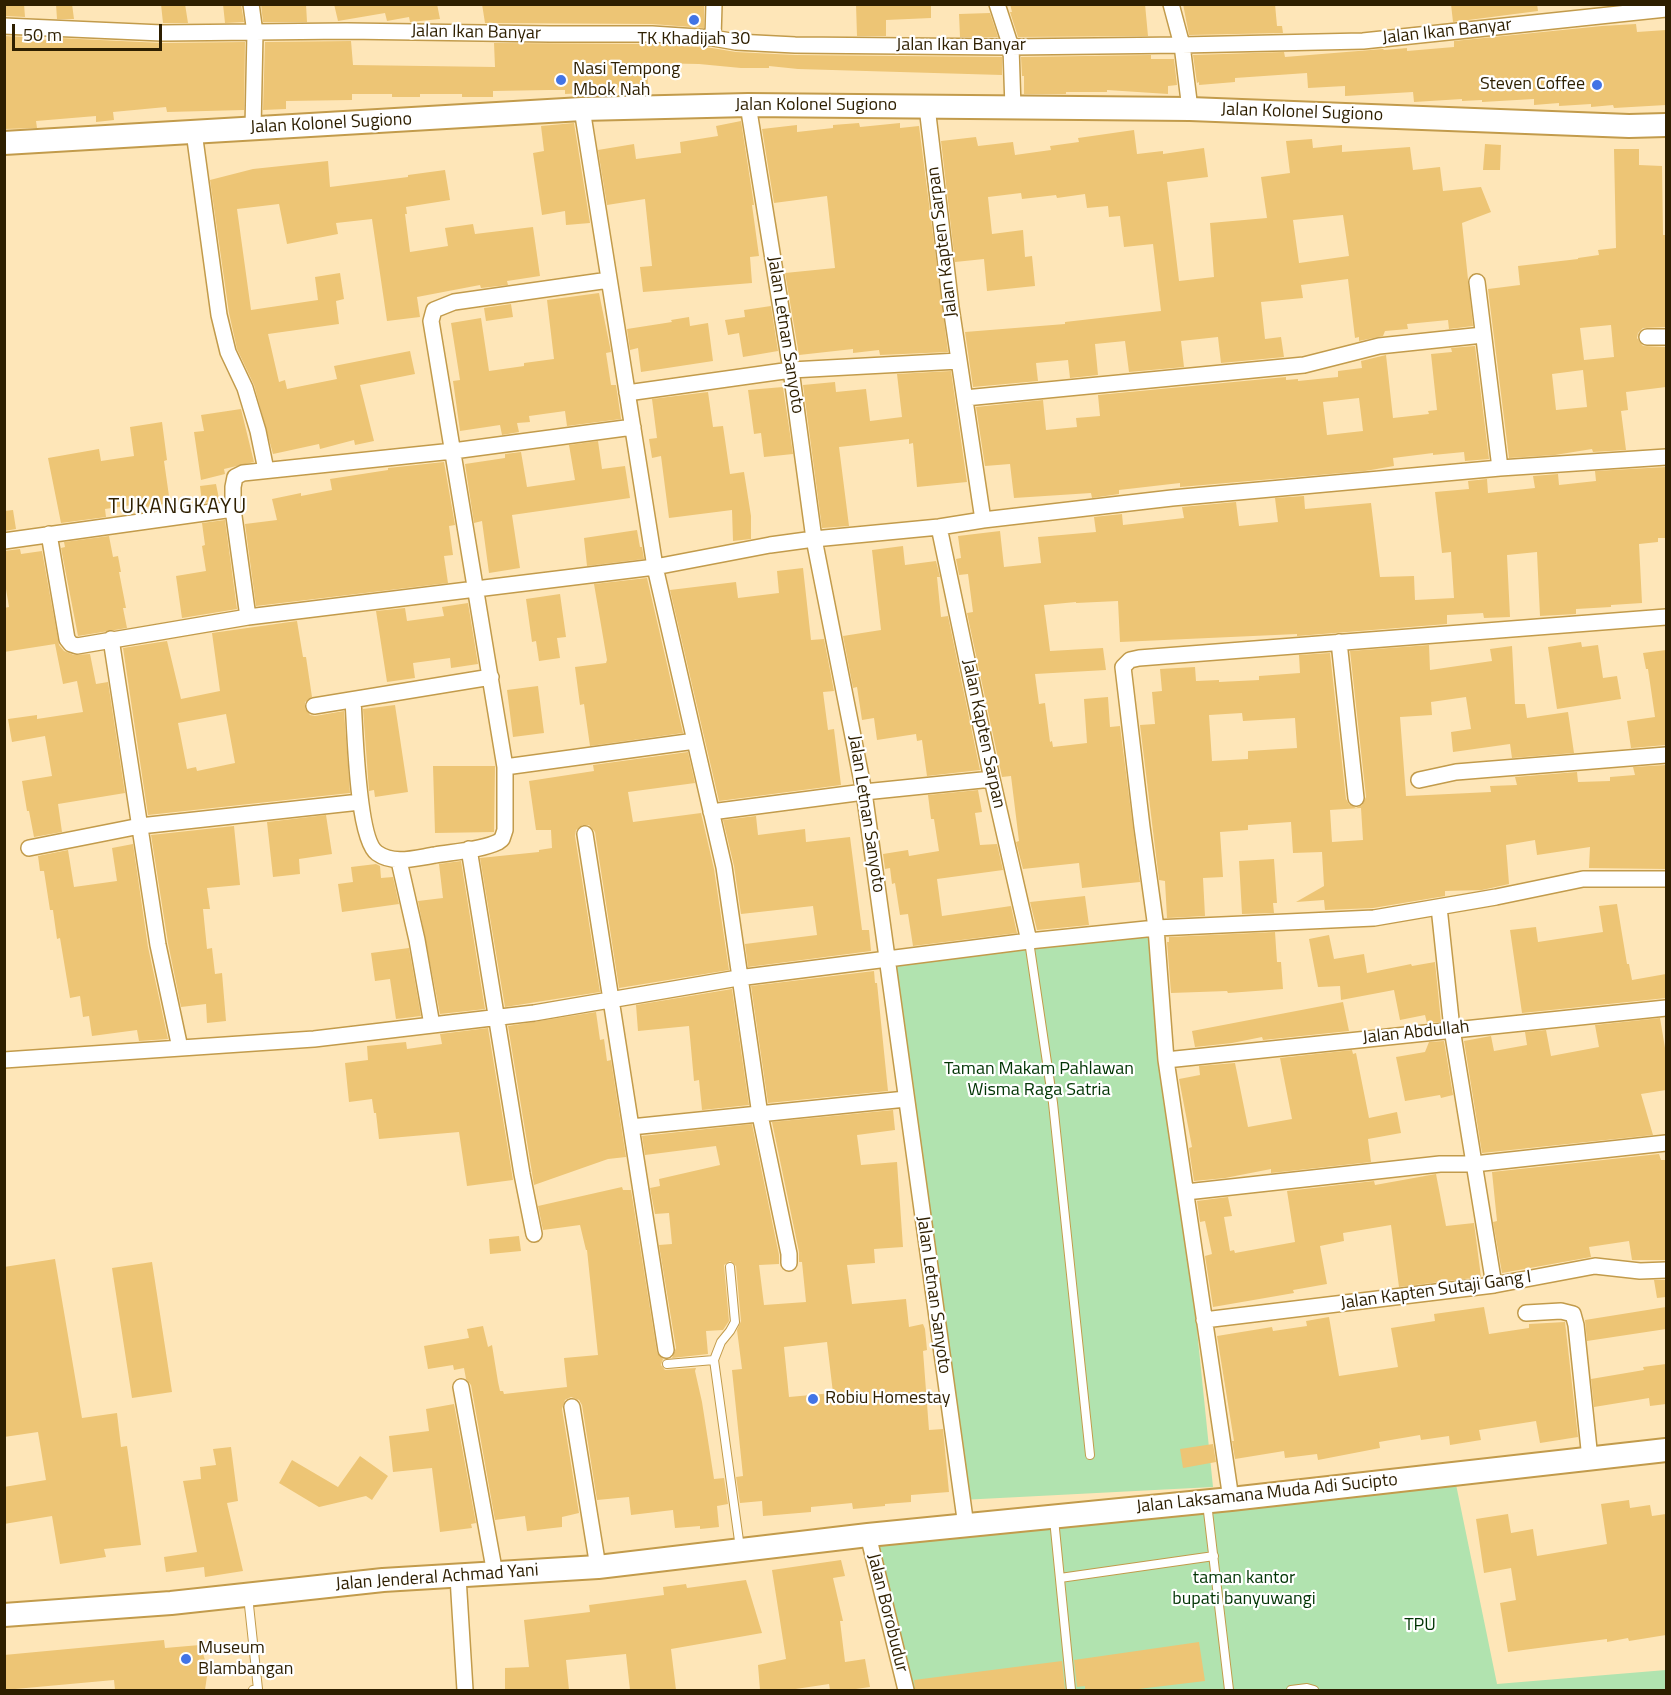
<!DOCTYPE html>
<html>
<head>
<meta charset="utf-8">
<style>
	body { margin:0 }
	#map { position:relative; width:1671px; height:1695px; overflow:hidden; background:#fee6b8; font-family:"Titillium Web",sans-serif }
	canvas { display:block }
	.frame { position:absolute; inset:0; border:6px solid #2e1f00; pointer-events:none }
	.scale { position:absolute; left:12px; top:24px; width:150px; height:27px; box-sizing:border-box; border:3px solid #2e1f00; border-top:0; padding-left:8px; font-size:18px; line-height:21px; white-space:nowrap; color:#2e1f00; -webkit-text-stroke:4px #fff; paint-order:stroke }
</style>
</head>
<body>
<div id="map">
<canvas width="1671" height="1695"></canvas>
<div class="frame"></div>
<div class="scale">50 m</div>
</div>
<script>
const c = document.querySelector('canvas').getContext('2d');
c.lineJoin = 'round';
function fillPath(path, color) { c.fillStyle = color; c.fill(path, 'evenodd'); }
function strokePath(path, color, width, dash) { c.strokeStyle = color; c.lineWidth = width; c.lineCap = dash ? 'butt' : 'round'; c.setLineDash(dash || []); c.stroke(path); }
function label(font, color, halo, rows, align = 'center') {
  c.font = font + ' "Titillium Web",sans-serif'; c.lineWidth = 4.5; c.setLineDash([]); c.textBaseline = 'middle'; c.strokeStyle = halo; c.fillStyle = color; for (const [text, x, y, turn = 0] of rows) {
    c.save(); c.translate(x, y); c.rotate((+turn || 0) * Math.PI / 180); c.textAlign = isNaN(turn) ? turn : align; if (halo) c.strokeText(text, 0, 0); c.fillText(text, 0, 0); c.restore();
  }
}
fillPath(new Path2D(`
	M1156 928 1213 1487 961 1500 889 958Z
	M1452 1465 1497 1684 1666 1670V1690H909L868 1535 1327 1476 1329 1487Z`), '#b1e3af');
fillPath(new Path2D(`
	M4 4H24L25 17 4 16Z
	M56 4H72L74 19H57Z
	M161 4H185L188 23H163Z
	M223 4H241L244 22 225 23Z
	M261 4H306L307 22H263Z
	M334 4H437L440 19 410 22 409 17 387 21 385 13 338 21Z
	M482 4H704V28L652 24 485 23Z
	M856 4H931V18L886 20V36H857Z
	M1010 4H1145L1148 36 1018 37 1010 12H1012Z
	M1183 4H1275L1277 26H1282L1283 33 1189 35Z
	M1451 4H1537L1538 11 1453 22Z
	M990 13 998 37H960L959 14Z
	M1636 24 1637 32 1666 30V105L1614 108 1613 105 1591 107V104L1559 106V103L1534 105V99L1482 102V100L1462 101V99L1414 102 1413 92 1345 96V86L1308 88 1307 73 1235 78V82L1199 85V82L1197 83 1193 55 1284 52 1285 57 1383 49 1384 50 1407 48V51L1454 47V41L1602 26Z
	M4 36 27 37V42L59 38 162 43 245 42 244 110 167 112 166 107 113 112 114 120 96 122V116L36 121 37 128 4 129Z
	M351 41 353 65 495 67 494 43 652 44 712 48 736 52 795 55 1002 57V75L798 69 769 66V68H741L699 64 647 63 648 85 586 90V93L565 94V90H549L493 91V97H462V94H420V97H392V94H352V100L286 101V109L263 110 265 42Z
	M1151 55V59H1174L1177 85 1168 86V94L1107 90V92H1066V94H1024V76H1022L1021 57Z
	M741 121 754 205H752L759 256 750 257 752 283 643 292 640 267 652 266 645 199 607 205 598 150 634 144 636 159 681 153 680 142 718 136 716 126Z
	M574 123 590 223 566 225 565 211 542 215 533 153 544 151 541 126Z
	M859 123 860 127 900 123V128L919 126 948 352 880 355 879 350 853 353V349L799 355 785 273 835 268 827 196 774 203 762 129 797 125V132L833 128V125Z
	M1134 130 1137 154 1163 151V154L1204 148 1208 177 1167 182 1179 281 1214 277 1210 223 1267 218 1261 177 1290 173 1286 141 1312 139 1313 148 1342 145V152L1410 147 1413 170 1440 167 1443 191 1481 187 1491 212 1462 223 1473 326 1449 329 1448 320 1407 324 1408 329 1385 331 1383 336 1359 341V337L1355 338 1348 279 1301 285 1303 298 1261 302 1265 339 1281 337 1284 357 1221 363 1218 337 1181 341 1184 367 1129 372 1125 341 1095 344 1098 375 1070 378 1068 360 1036 363 1038 381 973 387 965 332 1065 324V322L1161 311 1153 244 1124 247 1120 216 1109 217 1108 206 1087 208 1085 194 1057 198 1056 195 1022 199 1021 193 988 197 992 234 1023 230 1025 257 1032 256 1035 286 987 291 984 259 955 262 941 141 976 137 978 146 1013 142 1015 155 1051 150 1050 146 1079 142 1078 138ZM1343 215 1349 256 1299 263 1293 220Z
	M1485 144 1501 145 1500 170H1483Z
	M1614 149H1639V165L1662 166 1663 235H1666V327L1643 328 1638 333 1637 338 1643 346 1666 347V387L1626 392 1628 410 1621 411 1626 450 1593 452 1592 449 1555 455 1509 458 1488 289 1520 285 1518 266 1578 259V258L1599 255 1598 250 1616 248ZM1611 325 1614 357 1584 360 1580 328ZM1583 370 1587 407 1556 410 1552 374Z
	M328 161 330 187 408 177V175L445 170 450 200 406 207 407 214H405L410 252 448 246 445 228 473 224 475 234 533 227 540 276 507 281 508 285 481 288 480 285 417 297 420 317 387 321 372 219 336 223 338 234 287 244 279 204 237 209 251 310 318 300 315 277 340 273 344 299 336 301 339 324 268 334 279 382 285 380 287 389 337 379 334 366 410 351 415 374 360 385 374 441 355 445 354 440 320 449 319 444 273 454 254 385 237 349 229 313 210 180 253 169Z
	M599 293 611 352 606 353 611 385H616L621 419 567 426 565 411 529 416 530 422 517 423 519 432 502 435 500 425 460 431 453 381 460 380 451 323 481 318 489 371 524 366V363L554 359 547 300Z
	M511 304 513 317 486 321 484 308Z
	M771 306 778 351 743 357 739 333 728 335 725 320 745 317 744 310Z
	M689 317 690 326 708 323 713 361 641 372 638 348 630 350 627 329 672 322 671 320Z
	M1475 346 1489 459 1465 461 1464 452 1433 455V453L1393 458 1394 466 1365 471 1180 487V483L1119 490V494L1092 498 1091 493 1014 498 1010 464 985 466 976 407 1043 400 1046 430 1077 427 1076 418 1100 416 1098 395 1286 377V380L1298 379V381L1338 377V371L1362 368 1361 361 1386 355 1393 418 1429 414 1428 411 1437 410 1431 354 1452 352 1451 348ZM1359 398 1363 431 1327 435 1323 402Z
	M951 371 967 482 917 487 913 443 909 444V439L839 447 849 526 822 528 803 385 835 382 836 392 866 389 870 421 902 417 897 374Z
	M783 387 793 454 764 457 761 433 754 434 748 390Z
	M708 392 713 427 723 426 730 474 744 472 751 516V539L733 541 732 510 669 518 661 456 652 458 649 439 657 438 652 399Z
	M241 409 254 462 224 469 225 474 201 480 194 432 204 431 201 415Z
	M162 422 167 460 164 461 170 503 140 508 139 504 105 509 106 517 61 523 48 458 99 449 101 461 134 456 130 427Z
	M598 441 602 469 625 466 630 498 512 515 520 568 489 573 482 521 474 523 465 464 505 458V454L521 452 527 487 575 480 569 445Z
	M444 462 455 525 449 526 453 555 444 556 448 583 256 606 245 524 277 520 272 499 301 493V496L332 490 330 479 388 470V468Z
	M1666 467V538H1658V542L1639 544 1642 603 1611 605V607L1576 609V614L1540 616 1537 552 1507 555 1510 617 1484 618 1483 613 1447 615V624L1297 636V634L1120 642 1118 601 1076 603V602L1044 605 1050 651 1103 648 1106 670 1035 674 1039 704 1045 703 1050 742 1052 741 1053 747 1087 743 1084 699 1108 697 1110 727 1120 726 1140 882 1082 888 1079 863 1023 869 1016 842 1019 841 1011 776 1002 777 967 613 973 612 968 574 959 575 956 559 961 558 958 536 1000 531 1004 567 1041 563 1038 537 1096 532 1094 517 1122 514 1123 525 1184 518 1182 507 1236 502 1239 526 1278 522 1275 498 1304 496 1305 509 1371 503 1380 577 1414 576 1415 600 1454 598 1451 552 1442 553 1435 492 1469 489 1468 481 1487 479 1488 493 1535 488 1533 476 1558 474 1559 485 1596 481 1595 471Z
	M216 484 219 499 222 498V501L202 503 200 486Z
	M13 510 16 529 4 531V511Z
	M225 520 237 609 182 618 176 576 206 571 202 546 205 545 202 523Z
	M637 530 640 547H642L644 559 587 566 584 538Z
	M109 536 113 557 118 556 121 572H119L126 608H123L127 628 78 636 61 548 65 547 64 542Z
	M903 546 905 565 936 561 940 577H937L941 617 948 616 980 770 927 776 922 740 917 741 916 734 877 740 874 718 862 720 857 687 853 688 843 636 881 630 872 550Z
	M20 549 21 554 42 551 59 645 64 651 74 655 90 654 96 684 108 682 125 793 58 804 62 832 34 837 29 811H27L22 781 52 776 45 736 12 742 8 719 37 715V719L83 712 77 681 63 684 55 644 4 652V608L9 607 4 577V551Z
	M803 568 811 640 824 639 834 691 823 692 828 730 834 729 841 785 719 801 670 590 736 582 738 598 779 593 777 571Z
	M647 578 683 733 590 746 584 704 580 705 575 667 606 663 607 660 594 584Z
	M560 594 566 637 557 638 560 658 539 661 536 641 532 642 526 599Z
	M468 603 478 664 451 668 450 658 413 663 415 678 387 682 376 611 405 608 407 621 444 616 442 607Z
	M297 621 303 657H306L312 697 305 702V708L310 715 315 716 344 711 350 793 148 815 123 648 167 641 181 699 220 691 212 633ZM226 714 235 763 197 771 196 767 187 769 178 723Z
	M1581 642 1582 647 1598 645 1603 678 1617 676 1621 699 1557 709 1548 647Z
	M1429 645 1430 670 1492 661 1490 649 1512 646 1515 704H1525L1527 718 1568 712 1574 753 1512 758 1510 744 1453 752 1451 732 1471 729 1466 697 1431 702 1432 715 1400 717 1406 796 1491 792 1490 786 1517 785 1515 777 1577 772 1578 782 1610 781V777L1635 775 1633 767 1666 765V869L1589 868 1590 847 1537 855 1535 840 1506 845 1509 884 1482 890 1445 891V896L1373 908 1325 910 1324 900 1296 902 1324 886 1322 852 1293 853 1291 822 1248 825V830L1220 832 1223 877 1203 878 1205 916 1167 918 1165 881 1159 880 1140 725 1155 724 1152 692 1162 691 1160 669 1195 667 1196 681 1219 680V682L1259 680V676L1300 673 1299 655 1330 653 1346 799 1349 804 1356 808 1362 805 1366 797 1350 651ZM1242 713 1243 721 1295 718 1297 748 1248 751V759L1212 761 1209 715ZM1361 808 1363 840 1332 842 1330 810Z
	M1666 650V745L1631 748 1627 721 1655 717 1648 669H1646L1643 653Z
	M538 686 544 733 513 737 507 690Z
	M395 705 408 792 375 797 374 790 369 791 363 709Z
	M688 752 695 783 628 792 633 822 701 813 714 869 729 970 619 988 595 832 589 825H583L576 830 575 836 600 992 505 1007 480 858 539 852V850L552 848 551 830H536L529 781 594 771 593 765Z
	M433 766H495L494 832 435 833Z
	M978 790 982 812 975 813 980 845 997 844 1003 870 937 879 942 916 1011 906 1017 933 913 946 908 914 900 915 895 883 892 884 890 868 885 869 883 854 908 850 909 856 939 851 934 819H931L928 795Z
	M326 815 332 854 299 859 300 874 273 877 267 822Z
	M756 816 758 835 805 829 806 842 850 837 862 930H869L871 951 748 967 745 944 817 935 813 906 741 914 734 866 723 820Z
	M234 826 240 885 207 888 210 909H203L207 949 212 948 215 974 222 973 226 1021 207 1023 206 1004 181 1007 168 943 151 835Z
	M133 844 148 947 168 1039 139 1041 137 1030 92 1036 89 1016 83 1017 80 996 70 998 60 938 57 939 53 910H50L44 871H40L38 856 68 850 74 887 117 881 112 848Z
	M1274 859 1277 903H1273L1274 913 1242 914 1239 861Z
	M461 861 485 1009 440 1014 418 901 443 898 439 864Z
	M376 864 380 866 381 878 393 877 399 904 342 912 338 884 353 882 351 867Z
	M1085 896 1089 925 1037 930 1030 902Z
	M1617 904 1627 964H1629L1632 980 1666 974V998L1522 1013 1510 930 1536 927 1538 942 1603 932 1599 906Z
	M1275 932 1277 962H1281L1283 989 1228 993 1227 991 1171 993 1167 942H1169V937Z
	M1329 935 1334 959 1364 954 1367 973 1411 964 1412 966 1435 962 1441 1022 1427 1023 1425 1015 1400 1020 1394 990 1341 1000 1340 986 1318 987 1309 939Z
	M409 948 421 1016 396 1019 390 979 375 981 371 953Z
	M874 971 875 983H877L888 1091 768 1103 751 986Z
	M732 989 749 1105 702 1110 699 1080 694 1081 689 1026 638 1031 636 1005Z
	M1343 1002 1349 1031 1263 1040 1262 1037 1232 1043 1195 1047 1192 1031Z
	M596 1012 600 1040 604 1039 607 1061 611 1060 626 1157 608 1159 534 1185 508 1026Z
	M1660 1018 1666 1054V1090L1641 1094 1653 1135 1482 1153 1464 1041 1491 1036 1494 1051 1527 1045 1525 1032 1546 1030 1551 1056 1599 1047 1595 1025Z
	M488 1028 513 1180 467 1186 459 1132 379 1139 376 1113H374L372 1099 349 1102 345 1063 368 1060 367 1046 406 1042 407 1049 442 1044 440 1034Z
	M1444 1041 1453 1095 1441 1098 1440 1095 1405 1101 1396 1057 1425 1052 1429 1042Z
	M1352 1050 1353 1054 1356 1053 1369 1118 1397 1112 1401 1133 1368 1139 1371 1162 1271 1173V1169L1225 1178 1194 1181 1189 1148 1192 1147 1179 1079 1200 1075 1199 1066 1235 1063 1248 1127 1292 1119 1280 1058Z
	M893 1110 895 1130 857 1135 861 1165 897 1162 903 1247 874 1249 875 1263 847 1265 852 1304 906 1299 909 1327 923 1324 925 1329 927 1350 923 1351 929 1430 943 1429 949 1492 911 1495V1502L885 1504V1506L853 1509 852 1503 811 1507V1512L763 1516 762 1501 740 1503 736 1477 743 1476 732 1370 742 1369 737 1330 741 1321 736 1266 730 1261 724 1265 729 1321 723 1330 706 1331 708 1354 672 1358 676 1348 659 1245 672 1244 669 1213 655 1214 650 1188 660 1186 659 1179 720 1165 716 1146 645 1155 642 1136 752 1124 779 1255V1264L759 1265 764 1305 806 1302 802 1262H799V1252L772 1122ZM827 1342 833 1393 789 1397 784 1347Z
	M1659 1154 1661 1160H1666V1260H1632L1629 1241 1589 1247 1591 1257 1502 1273 1493 1222 1497 1221 1492 1172Z
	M1436 1174 1446 1226 1474 1223 1481 1277 1399 1287 1391 1225 1343 1233 1344 1241 1320 1246 1327 1284 1293 1290 1294 1293 1213 1307 1205 1256 1212 1254 1205 1221 1200 1222 1197 1201 1228 1197 1232 1216 1224 1217 1230 1251 1234 1250 1235 1253 1295 1242 1287 1191 1374 1181 1375 1185Z
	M622 1187 623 1190H631L657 1352 663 1359 661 1365 665 1370 696 1368 695 1371 702 1402 714 1479 724 1478 728 1504 717 1506 719 1527 700 1529V1526L675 1528 673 1510 631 1515 629 1497 597 1500 582 1405 579 1400 571 1397 565 1400 562 1409 579 1513 562 1517V1527L527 1531 525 1516 495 1520 471 1385 466 1379 464 1368 454 1370 453 1365 428 1369 424 1346 469 1338 467 1329 483 1326 488 1347 492 1345 498 1382 500 1391H503L504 1394 567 1387 564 1358 598 1355 587 1250H586L580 1225 543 1230 538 1206Z
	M519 1236 521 1251 490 1254 489 1239Z
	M55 1259 82 1418 117 1413 121 1447 127 1446 141 1545 104 1549 106 1557 60 1564 52 1516 4 1524V1487L46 1480 38 1432 4 1437V1267Z
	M152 1262 172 1392 132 1398 112 1268Z
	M1654 1280H1666V1297L1657 1298Z
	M1484 1307 1489 1334 1529 1328V1324L1565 1322 1578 1437 1540 1443 1536 1421 1479 1430 1481 1440 1450 1445 1449 1436 1421 1440 1420 1435 1379 1442 1380 1448 1318 1460 1317 1454 1285 1458 1284 1451 1235 1459 1232 1441H1234L1217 1336 1272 1327 1273 1331 1307 1326 1306 1321 1329 1317 1339 1376 1398 1367 1391 1328 1435 1321 1434 1314Z
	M1666 1307V1329L1587 1341 1585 1320Z
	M1666 1364V1404L1650 1406 1649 1398 1594 1407 1591 1379 1644 1370 1643 1367Z
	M454 1404 476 1523 471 1524 472 1528 440 1532 432 1468 393 1472 389 1436 429 1431 426 1409Z
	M1213 1444 1216 1462 1183 1468 1180 1449Z
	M231 1447 238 1501 227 1503 243 1571 205 1577 204 1567 166 1572 164 1557 197 1552 183 1481 201 1479 200 1467 216 1465 213 1449Z
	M360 1456 388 1476 372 1500 366 1496 319 1507 279 1483 292 1460 338 1487Z
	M1629 1500 1630 1508 1650 1505 1652 1516 1666 1514V1635L1629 1641 1628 1638 1607 1642V1639L1508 1652 1500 1603 1516 1600 1511 1568 1484 1573 1476 1519 1508 1514 1511 1533 1533 1529 1537 1556 1607 1544 1601 1504Z
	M841 1560 845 1576 833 1578 843 1621H840L845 1662 865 1659 870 1687 849 1690H830L829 1684 789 1690H760L758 1665 786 1659 772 1570Z
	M746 1580 762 1633 671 1649 676 1690H630L626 1654 566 1660 569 1690H505V1668L529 1667 524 1620 590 1612 589 1605 664 1595 663 1587 686 1584 687 1588Z
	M164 1640 165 1648 200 1645 208 1669 205 1690H115L114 1680 4 1690V1655Z
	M1199 1642 1205 1681 1130 1690H1085V1686L1077 1687 1074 1660Z
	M1062 1661 1065 1689 1051 1690H915L914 1680Z`), '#edc575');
const service = new Path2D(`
	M1029 941 1053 1103 1090 1455
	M730 1267 735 1322 730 1331 721 1342 714 1360 740 1548
	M667 1364 714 1360
	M1207 1503 1229 1690
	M1054 1519 1071 1690
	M1060 1578 1214 1556
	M248 1596 258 1689 253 1690
	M1291 1690 1307 1688 1314 1690`);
const minor = new Path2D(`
	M251 4 255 33 253 128
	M997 4 1011 47 1013 108
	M1171 4 1182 45 1190 109
	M4 26 162 33 347 31 550 34H652L713 38 736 42 795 45 1011 47 1182 45 1363 41 1666 9
	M713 38 714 4
	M748 105 791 370 814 539 864 792 966 1526
	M927 107 951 307 983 520
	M582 109 655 567 724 867 760 1115 789 1254V1263
	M194 132 219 315 228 352 245 388 258 431 266 470
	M609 280 454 302 434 310 431 321 505 767 695 741
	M1477 282 1500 468
	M1647 337H1666
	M627 393 791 370 959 361
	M965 398 1304 365 1379 346 1483 335
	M939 527 992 779 1029 941
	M49 534 67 639 71 644 77 646 248 617 655 567 770 545 814 539 939 527 983 520 1172 498 1500 468 1666 457
	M4 541 233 509
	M248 617 233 509V487L235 477 243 473 453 451 633 427
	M111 639 158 945 180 1048
	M1339 642 1356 798
	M353 700C355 727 357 839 377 853 394 865 415 858 435 855 452 852 482 850 498 842L502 839 505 830V767
	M314 706 491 677
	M1419 780 1456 772 1666 755
	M711 812 864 792 992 779
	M585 834 666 1350
	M29 848 140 826 360 802
	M469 849 522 1174 534 1234
	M399 861 417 940 432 1025
	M1439 907 1452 1029 1494 1285
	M4 1060 314 1039 534 1013 738 978 1029 941 1156 928 1374 918 1496 897 1583 879H1666
	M1166 1060 1666 1008
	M631 1127 906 1099
	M1186 1192 1440 1164H1474L1666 1143
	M1526 1313 1561 1311 1573 1314 1576 1325 1590 1459
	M1204 1320 1494 1285 1595 1266 1640 1271 1666 1270
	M461 1387 495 1574
	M572 1407 598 1567
	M1231 1499 1166 1060 1156 928 1142 827 1123 667 1130 660 1139 658 1666 617
	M868 1535 906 1690
	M458 1577 465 1690`);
const secondary = new Path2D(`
	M4 143 582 109 748 105 1190 109 1629 126 1666 125
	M4 1615 171 1603 383 1580 598 1567 868 1535 1231 1499 1666 1450`);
strokePath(service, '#c29b4b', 10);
strokePath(minor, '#c29b4b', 18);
strokePath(secondary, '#c29b4b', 26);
strokePath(service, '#fff', 8);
strokePath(minor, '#fff', 15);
strokePath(secondary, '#fff', 22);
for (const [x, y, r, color] of [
	[694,20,6,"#4274e5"],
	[561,80,6,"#4274e5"],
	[1597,85,6,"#4274e5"],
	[813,1399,6,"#4274e5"],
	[186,1659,6,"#4274e5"]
]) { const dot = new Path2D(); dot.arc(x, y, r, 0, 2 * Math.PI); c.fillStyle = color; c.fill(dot); strokePath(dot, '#fff', 2); }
label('18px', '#2e1f00', '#fff', [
	["Jalan Ikan Banyar",1447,32,-6],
	["Jalan Ikan Banyar",476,33,1],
	["Jalan Ikan Banyar",961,46],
	["Jalan Kolonel Sugiono",816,106],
	["Jalan Kolonel Sugiono",1302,113,2],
	["Jalan Kolonel Sugiono",331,124,-3],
	["Jalan Kapten Sarpan",943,242,-97],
	["Jalan Letnan Sanyoto",785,335,81],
	["Jalan Kapten Sarpan",983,734,78],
	["Jalan Letnan Sanyoto",866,814,81],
	["Jalan Abdullah",1416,1033,-6],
	["Jalan Kapten Sutaji Gang I",1436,1291,-8],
	["Jalan Letnan Sanyoto",933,1295,82],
	["Jalan Laksamana Muda Adi Sucipto",1267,1494,-6],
	["Jalan Jenderal Achmad Yani",437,1578,-4],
	["Jalan Borobudur",887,1613,76]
]);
label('18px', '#2e1f00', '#fff', [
	["TK Khadijah 30",694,40,"center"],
	["Nasi Tempong",573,70],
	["Mbok Nah",573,91],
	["Steven Coffee",1585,85,"right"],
	["Robiu Homestay",825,1399],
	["Museum",198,1649],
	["Blambangan",198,1670]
], 'left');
label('18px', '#003403', '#fff', [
	["Taman Makam Pahlawan",1039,1070],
	["Wisma Raga Satria",1039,1091],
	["taman kantor",1244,1579],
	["bupati banyuwangi",1244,1600],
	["TPU",1420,1626]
]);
c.letterSpacing = '1.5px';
label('21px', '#2e1f00', '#fff', [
	["TUKANGKAYU",178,508]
]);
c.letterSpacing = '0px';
</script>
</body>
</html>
